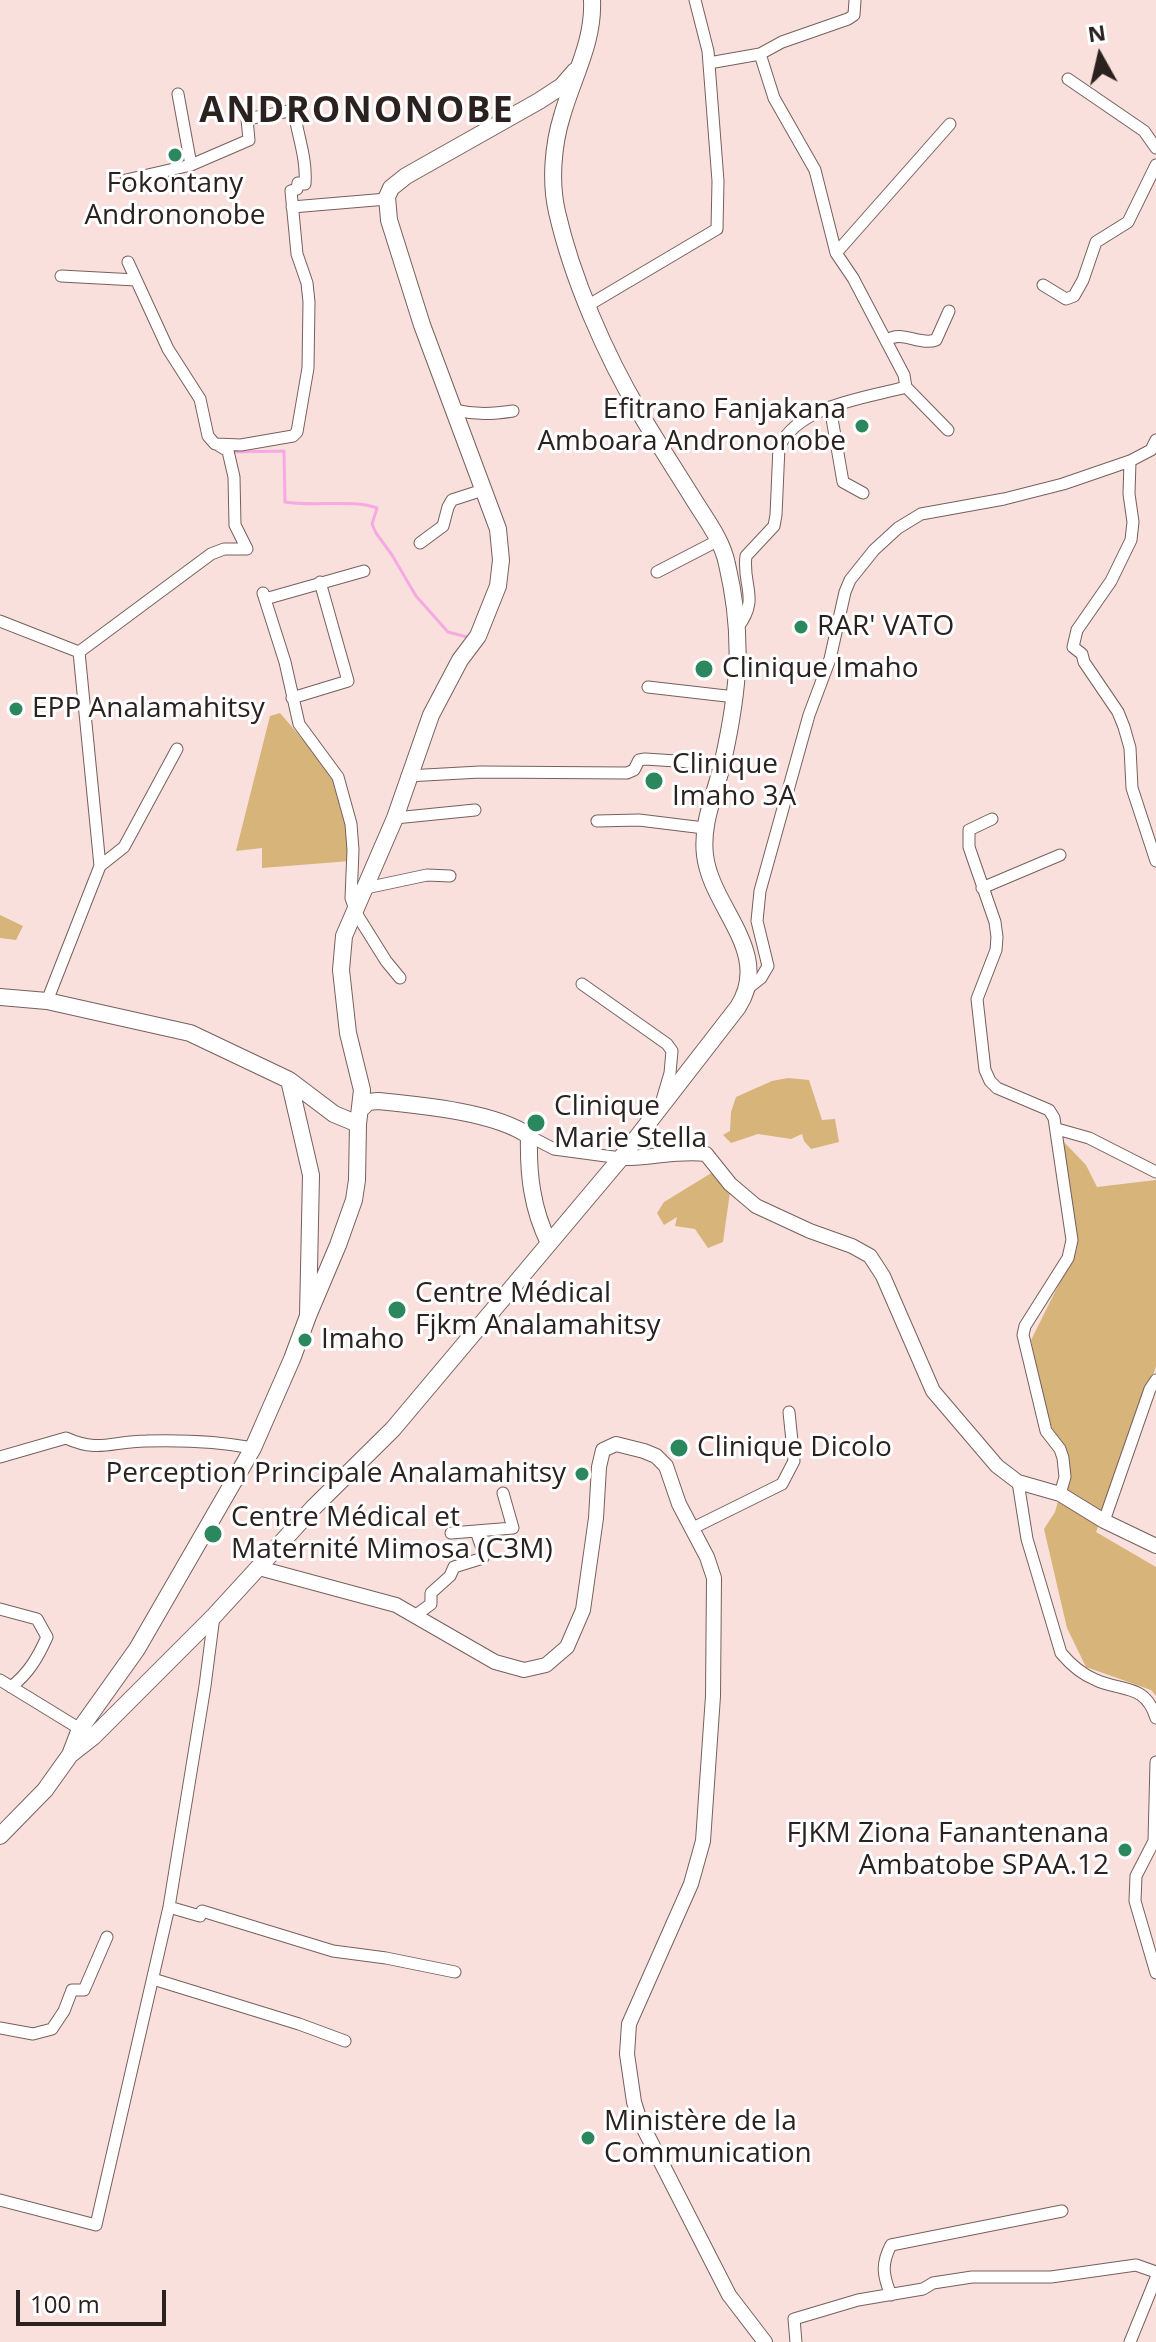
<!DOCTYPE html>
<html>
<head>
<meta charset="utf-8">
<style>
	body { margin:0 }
	#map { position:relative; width:1156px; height:2342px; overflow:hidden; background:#f9e0dc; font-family:"Open Sans",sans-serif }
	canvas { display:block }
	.north { position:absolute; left:1060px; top:16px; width:80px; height:80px; -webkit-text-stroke:6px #fff; paint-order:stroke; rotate:352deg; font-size:22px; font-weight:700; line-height:32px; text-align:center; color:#2a2120 }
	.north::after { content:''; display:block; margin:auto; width:28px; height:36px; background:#2a2120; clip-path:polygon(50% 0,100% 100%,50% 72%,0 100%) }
	.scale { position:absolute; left:16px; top:2290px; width:150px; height:36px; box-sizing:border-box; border:4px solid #2a2120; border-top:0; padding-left:10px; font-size:24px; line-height:28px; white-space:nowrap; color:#2a2120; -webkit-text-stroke:6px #fff; paint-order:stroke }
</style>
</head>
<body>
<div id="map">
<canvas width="1156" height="2342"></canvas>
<div class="north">N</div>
<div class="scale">100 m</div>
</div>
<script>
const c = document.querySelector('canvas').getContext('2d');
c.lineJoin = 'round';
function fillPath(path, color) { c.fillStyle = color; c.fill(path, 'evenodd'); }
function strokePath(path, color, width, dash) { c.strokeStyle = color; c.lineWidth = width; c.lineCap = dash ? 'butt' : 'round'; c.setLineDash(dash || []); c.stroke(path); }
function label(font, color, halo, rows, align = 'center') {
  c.font = font + ' "Open Sans",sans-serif'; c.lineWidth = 6; c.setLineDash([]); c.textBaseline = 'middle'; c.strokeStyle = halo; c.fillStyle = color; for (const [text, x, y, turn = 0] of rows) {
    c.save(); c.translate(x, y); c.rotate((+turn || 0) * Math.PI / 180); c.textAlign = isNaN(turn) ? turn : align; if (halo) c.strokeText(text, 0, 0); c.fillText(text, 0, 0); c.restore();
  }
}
fillPath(new Path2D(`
	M280 713 334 776 345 818 350 861 262 868V848L236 851 270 716Z
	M0 915 23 926 16 940 0 938Z
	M788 1078 809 1080 822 1120 835 1119 839 1142 811 1149 804 1141 802 1134 791 1139 758 1134 731 1143 723 1135 730 1131 731 1112 736 1097 772 1081Z
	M1061 1139 1086 1165 1097 1187 1156 1180V1366L1134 1436 1096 1532 1156 1567V1696L1151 1690 1086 1667 1067 1628 1044 1529 1055 1512 1067 1470 1044 1405 1031 1340 1077 1248Z
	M713 1172 730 1192 723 1242 708 1248 695 1229 675 1226 677 1217 664 1225 657 1213 664 1202Z`), '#d7b479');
strokePath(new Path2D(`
	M234 452 284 451 285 502C313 507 354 499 377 508L372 524 376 533 392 555 416 596 448 632 471 638`), '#f6a9e3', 3);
const minor = new Path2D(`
	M760 54 774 98 815 170 836 253 853 278 904 375 906 387 948 430
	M709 63 760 54 782 42 848 19 854 15 855 0
	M1068 79 1144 131 1156 148
	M126 180 191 165
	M292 207 387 199
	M836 253 950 124
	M128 262 168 349 200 399 208 436 215 444 241 445 293 436 297 432 308 368 309 302 307 283 297 254 291 191 297 189 298 183 305 184C307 157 297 135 294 110L247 119 249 140 191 165 178 94
	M61 276 136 280
	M1043 285 1066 299 1074 296 1083 280 1096 242 1128 222 1156 165
	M587 306 717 229 718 181 708 51 695 0
	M886 341C901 329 919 346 936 340L949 311
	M830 407 843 482 863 493
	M455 410C476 415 493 414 513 411
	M1130 461 1129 494 1133 522 1131 540 1111 581 1077 630 1073 647 1082 654 1084 662 1118 712 1124 727 1130 748 1132 788 1156 861
	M420 543 443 526 448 507 452 500 483 490
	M657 572 719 540
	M263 593 285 662 299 724 338 777 351 824 353 850 351 898 356 913 386 961 400 978
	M265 599 364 571
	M0 621 79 652 100 866 47 1001
	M738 627C760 598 742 586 746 556L774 526 776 515 779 447C799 405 866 398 906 387
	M79 652 211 554 224 549H247L235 525 234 477 228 451 218 445
	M648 687 735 697
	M292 698 348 681 320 582
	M407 776 480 772 627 773 634 770 639 760 645 759 723 764
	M395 818 475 810
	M992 819 969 830V847L995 922 997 937 996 950 977 999 985 1070 990 1081 997 1088 1049 1110 1054 1118 1072 1240 1068 1258 1025 1326 1023 1335 1046 1431 1060 1449 1063 1458 1065 1477 1060 1494
	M597 821 639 820 704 828
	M100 866 124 847 177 749
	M366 888 427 875 450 876
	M982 888 1060 855
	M582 984 667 1044 672 1051 670 1073 662 1100
	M746 990 761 978 768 966 757 921 760 891 809 715 830 659 845 592 850 580 874 550 898 528 921 514 1004 499 1063 484 1130 461 1151 450 1156 440
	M1057 1129 1089 1138 1156 1172
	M529 1136 554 1149 621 1158
	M0 1457 66 1438C99 1453 112 1441 146 1441 182 1440 217 1441 253 1448
	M1018 1482 1027 1539 1061 1653C1071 1665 1081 1674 1096 1680 1122 1692 1145 1683 1156 1718
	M1104 1521 1150 1389 1156 1380
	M691 1529 782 1484 794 1461 789 1412
	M451 1533 513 1528 503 1493
	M0 1609 37 1619 47 1637C38 1657 29 1673 11 1687
	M416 1615 431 1604V1593L450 1576 454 1567 483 1558 484 1554 476 1531
	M0 1680 80 1729
	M1156 1762 1154 1841 1136 1876 1135 1901 1156 1973
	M169 1907 200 1916 202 1911 333 1951 386 1958 455 1972
	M153 1979 299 2024 345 2041
	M0 2028 33 2034 52 2029 64 2011 72 1990H84L107 1937
	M0 2200 96 2225 169 1907 205 1686 214 1616
	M891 2295C883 2276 881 2264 891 2245L1062 2211
	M796 2342 794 2319 858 2300 923 2289 933 2283 972 2277H1051L1136 2265 1156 2272
	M1130 2342 1156 2278`);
const tertiary = new Path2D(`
	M621 1158C649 1159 678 1150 706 1154L730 1184 756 1206 810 1231 852 1246 870 1256 883 1276 933 1391 997 1466 1018 1482 1060 1494 1104 1521 1156 1546
	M259 1568 396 1605 495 1662 524 1670 546 1665 567 1647 583 1610 596 1518 599 1467 603 1450 616 1444 644 1451 656 1456 666 1466 679 1504 707 1557 714 1578 713 1696 703 1841 691 1884 629 2024 627 2054 634 2102 640 2121 729 2295 765 2342`);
const secondary = new Path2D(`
	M0 997 47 1001 190 1033 289 1080 334 1114 358 1124
	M362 1108 368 1102 378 1101C419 1105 496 1112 529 1136 528 1174 532 1209 549 1243
	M308 1316 338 1245 354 1200 357 1180 358 1124 362 1090 348 1033 341 970 344 936 395 818 431 715 460 660 478 636 498 586 501 560 498 529 422 325 389 220 387 197 391 188 406 176 539 101 562 86 575 71
	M70 1755 93 1737 214 1616 313 1508 393 1429 621 1158 738 1007C773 952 711 908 705 855 701 822 716 793 723 761 739 689 744 637 727 564 722 540 707 521 694 500 676 471 657 442 640 413 605 354 572 278 557 212 550 182 553 145 562 116 573 77 594 42 592 0
	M0 1836 45 1790 70 1755 80 1729 137 1649 253 1448 292 1359 308 1316 311 1175 289 1080`);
strokePath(minor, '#76605d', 13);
strokePath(tertiary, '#76605d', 16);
strokePath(secondary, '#76605d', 18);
strokePath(minor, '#fff', 11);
strokePath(tertiary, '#fff', 14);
strokePath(secondary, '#fff', 16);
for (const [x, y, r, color] of [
	[175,155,8,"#2b875d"],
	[862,426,8,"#2b875d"],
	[801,627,8,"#2b875d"],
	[704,669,10,"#2b875d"],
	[16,709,8,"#2b875d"],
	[654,781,10,"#2b875d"],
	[536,1123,10,"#2b875d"],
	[397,1310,10,"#2b875d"],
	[305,1340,8,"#2b875d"],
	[679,1448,10,"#2b875d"],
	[582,1474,8,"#2b875d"],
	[213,1534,10,"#2b875d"],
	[1125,1850,8,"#2b875d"],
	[588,2138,8,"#2b875d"]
]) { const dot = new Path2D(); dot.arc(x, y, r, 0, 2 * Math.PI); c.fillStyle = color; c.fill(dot); strokePath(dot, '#fff', 3); }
label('28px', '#2a2120', '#fff', [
	["Fokontany",175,184,"center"],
	["Andrononobe",175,216,"center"],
	["Efitrano Fanjakana",846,410,"right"],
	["Amboara Andrononobe",846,442,"right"],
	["RAR' VATO",817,627],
	["Clinique Imaho",722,669],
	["EPP Analamahitsy",32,709],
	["Clinique",672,765],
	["Imaho 3A",672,797],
	["Clinique",554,1107],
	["Marie Stella",554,1139],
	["Centre Médical",415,1294],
	["Fjkm Analamahitsy",415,1326],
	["Imaho",321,1340],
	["Clinique Dicolo",697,1448],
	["Perception Principale Analamahitsy",566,1474,"right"],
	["Centre Médical et",231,1518],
	["Maternité Mimosa (C3M)",231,1550],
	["FJKM Ziona Fanantenana",1109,1834,"right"],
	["Ambatobe SPAA.12",1109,1866,"right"],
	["Ministère de la",604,2122],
	["Communication",604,2154]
], 'left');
c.letterSpacing = '2px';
label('bold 36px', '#2a2120', '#fff', [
	["ANDRONONOBE",357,112]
]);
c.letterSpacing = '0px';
</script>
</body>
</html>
